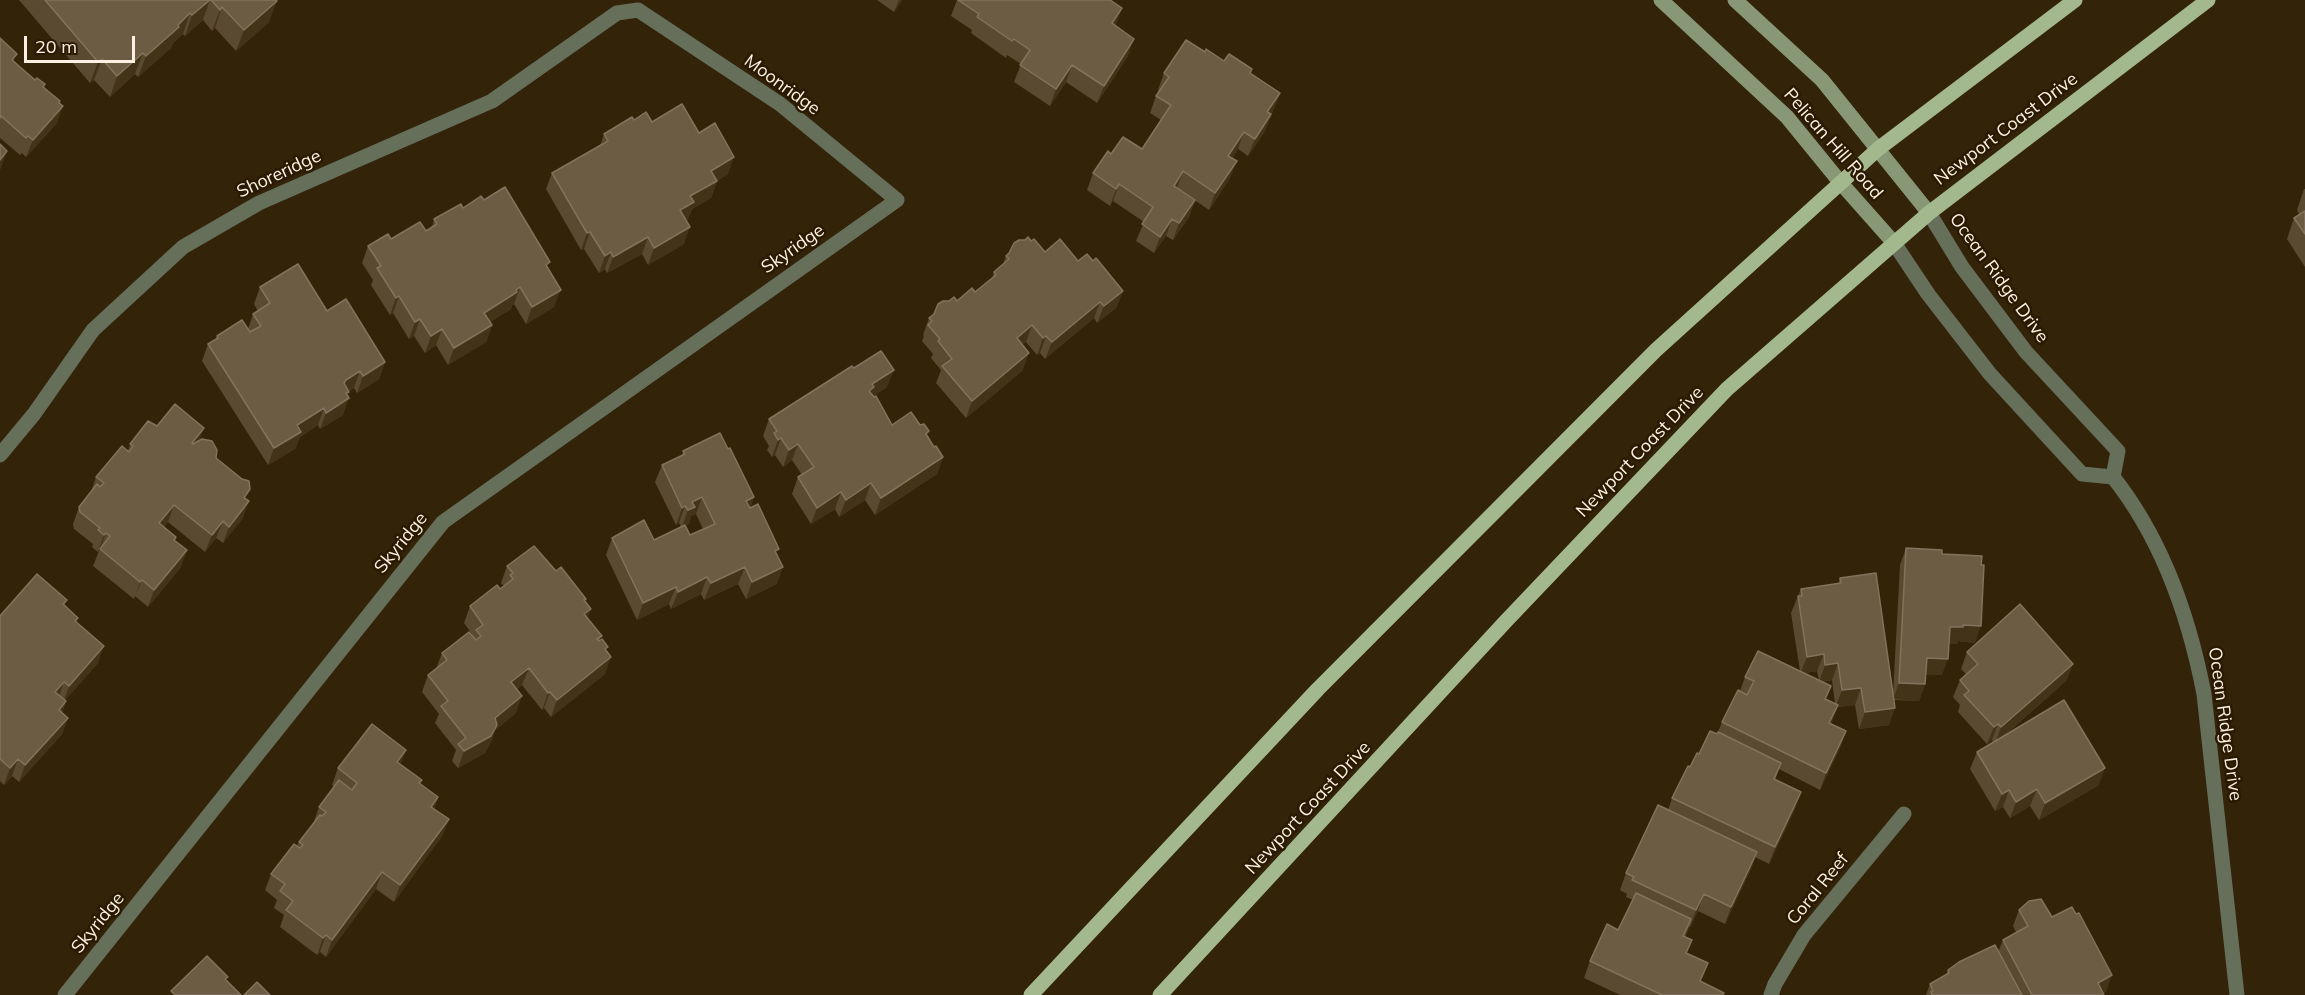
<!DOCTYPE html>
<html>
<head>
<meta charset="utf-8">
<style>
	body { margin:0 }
	#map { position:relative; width:2305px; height:995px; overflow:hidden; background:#332309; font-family:Mulish,sans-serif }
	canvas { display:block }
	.scale { position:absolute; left:24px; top:36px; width:111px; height:27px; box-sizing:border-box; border:3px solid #fcf1e2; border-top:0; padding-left:8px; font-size:18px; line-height:21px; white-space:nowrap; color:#fcf1e2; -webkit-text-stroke:4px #291a01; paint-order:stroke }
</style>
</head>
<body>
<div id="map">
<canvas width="2305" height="995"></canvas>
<div class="scale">20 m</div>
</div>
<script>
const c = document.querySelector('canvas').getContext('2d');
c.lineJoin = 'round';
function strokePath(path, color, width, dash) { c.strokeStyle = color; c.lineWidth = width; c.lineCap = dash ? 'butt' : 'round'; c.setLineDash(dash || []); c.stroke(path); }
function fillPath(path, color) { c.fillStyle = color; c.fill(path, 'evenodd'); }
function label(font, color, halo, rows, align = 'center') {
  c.font = font + ' Mulish,sans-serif'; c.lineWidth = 5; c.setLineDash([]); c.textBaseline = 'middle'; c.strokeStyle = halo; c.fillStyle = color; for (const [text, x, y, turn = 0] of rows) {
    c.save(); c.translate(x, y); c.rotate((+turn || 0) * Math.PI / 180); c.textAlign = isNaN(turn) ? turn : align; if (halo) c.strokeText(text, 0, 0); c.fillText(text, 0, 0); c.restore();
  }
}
strokePath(new Path2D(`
	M1929 213 1962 267 2026 352 2118 451 2113 477
	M1894 243 1928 294 1990 374 2082 474 2113 477C2163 540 2189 616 2204 694L2237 995
	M0 455 34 414 93 330 183 247 259 203 492 101 617 13 638 10 780 104 897 200 443 522 65 995
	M1771 995 1775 984 1804 935 1904 814`), '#656f5a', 15);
strokePath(new Path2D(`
	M1661 0 1787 117 1840 182 1894 243
	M1735 0 1822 80 1929 213`), '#889877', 15);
strokePath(new Path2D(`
	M1031 995 1318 689 1656 350 1878 149 2075 0
	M1160 995 1506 621 1727 389 1929 213 2208 0`), '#a3b88d', 15);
fillPath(new Path2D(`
	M19 0H276L269 22 236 51 215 28 212 31 203 20 185 36 183 34 173 43 171 48 138 77 135 74 110 97 94 80 90 83Z
	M877 0H902L894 12Z
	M957 0H1110L1116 26 1128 56 1097 103 1066 82 1050 106 1014 82 1021 64 1007 55 1006 58 971 33 972 30 951 16Z
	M0 38 15 62 44 87 59 103 57 123 26 157 22 153 20 155 0 138Z
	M1205 52 1224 61 1252 69 1250 73 1280 93 1265 131 1248 156 1238 149 1232 158 1230 178 1209 210 1177 188 1195 200 1189 217 1173 240 1166 236 1154 253 1136 241 1144 222 1113 201 1110 206 1087 190 1093 173 1111 154 1142 149 1161 120 1150 113 1156 96 1159 91 1158 90 1164 73Z
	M634 120 652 122 699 133 728 174 717 181 711 198 692 209 688 219 686 220 684 244 648 265 642 254 607 273 605 269 599 273 584 249 581 250 546 189 552 173 600 146 604 134Z
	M2304 189H2305V267L2287 239 2294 218 2299 214 2297 210Z
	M484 200 548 268 554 307 526 324 514 304 512 305 511 309 490 322 492 325 486 342 448 365 436 345 425 353 414 336 409 339 393 313 390 315 371 285 373 280 362 263 368 246 391 239 426 231 432 227 434 219Z
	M1031 241 1045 252 1078 261H1093L1123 291 1116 308 1097 323 1094 318 1045 359 1040 353 1037 355 1026 342 1022 345 1023 370 966 418 936 383 941 370 931 358 933 354 922 341 924 336 923 335 929 318 975 292 992 278 994 272 1003 264 1006 256Z
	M260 287 327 311 385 362 379 379 357 393 354 388 349 391 343 415 320 429 318 425 300 437 295 449 268 465 202 361 208 344 215 340 217 336 248 329 253 314 258 311 254 304Z
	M854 368 887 387 873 396 892 425 927 436 934 447 943 457 937 474 875 515 865 500 839 517 835 509 811 524 792 494 798 477 802 475 792 460 783 467 775 455 772 457 767 450 769 446 763 436 769 419Z
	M157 426 199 440 216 458 246 499 243 518 223 543 216 538 205 552 168 522 164 527 176 537 175 541 181 567 148 607 135 596 134 599 93 566 99 551 98 552 92 547 93 544 74 529 73 524 79 507 91 492 96 477 128 451 130 444Z
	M728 449 754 497 750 508 777 555V584L746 599 738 584 704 600 701 594 671 609 669 604 637 620 606 555 612 538 654 540 681 527 679 523 676 525 655 482 662 465 682 456 683 451ZM696 514 703 529 690 535 685 525 689 524 691 516Z
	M1906 548 1942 554 1975 643 1958 641 1957 644H1949L1942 675H1926L1925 684 1919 701 1894 700 1889 725 1859 729 1855 705 1837 707 1831 724 1846 731 1840 748 1820 790 1779 769 1775 780 1795 809 1769 864 1755 857 1751 869 1725 924 1698 911 1690 927H1689L1685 937 1687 953 1701 982 1723 995H1620L1584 978 1590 961 1618 930 1633 900 1626 897 1627 894 1620 890 1626 873 1668 810 1672 798 1690 767 1699 754 1717 734 1722 722 1740 691 1745 677 1800 671 1791 613 1801 589 1838 584 1840 578 1893 694 1900 565ZM1817 671 1819 680 1804 673ZM1832 680 1835 704 1826 699 1831 686 1822 682Z
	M507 566 556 571 586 599 585 601 588 618 607 651 605 674 551 717 544 708 542 710 522 685 517 689 516 713 495 730 491 742 485 753 458 768 452 761 456 750 435 723 439 714 422 692 428 675 436 669 442 653 472 634 464 623 470 606 504 586 501 583Z
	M67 600 64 606 78 618 76 622 98 663 65 700 66 701 62 713 68 718 62 734 19 782 12 776 4 785 0 781V616Z
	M1967 652 2067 680 2004 736 2099 785 2039 820 2030 806 2010 818 2003 807 1995 811 1970 769 1977 752 1993 742 1992 740 1987 744 1958 712 1960 705 1953 697 1960 680 1966 674 1961 669Z
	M401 764 422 780 420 784 438 797 434 809 449 819 442 836 394 902 376 889 326 957 320 952 317 955 280 927 284 915 274 908 277 900 265 890 271 874 297 846 299 842 313 824 319 807 334 787 332 785 338 768Z
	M2019 910 2052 917 2106 992 2103 994 2104 995H1926L1930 984 1946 975 1948 970 1998 952 2003 940 2016 932 2013 926Z`), '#5a4a31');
fillPath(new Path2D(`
	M210 0 203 20 185 36 192 15Z
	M899 0H902L894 12Z
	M277 1 269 22 236 51 244 30Z
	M222 7 215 28 212 31 220 10Z
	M1122 8 1116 25 1106 40 1112 23Z
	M190 13 183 34 173 43 171 48 138 77 146 56Z
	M1134 39 1128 56 1097 103 1104 86Z
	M143 53 135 74 110 97 117 76Z
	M102 59 94 80 90 83 98 62Z
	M1072 65 1066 82 1050 106 1056 89Z
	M1280 93 1265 131 1248 156 1255 139 1267 112Z
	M63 106 57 123 26 157 33 140Z
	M1244 132 1238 149 1222 173 1228 156Z
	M7 151 1 168 0 170V160Z
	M734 157 728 174 705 188 711 171Z
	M1237 161 1230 178 1209 210 1215 193Z
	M1183 171 1177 188 1174 186Z
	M717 181 711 198 692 209 688 219 674 227 680 210 690 196Z
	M1119 184 1113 201 1110 206 1116 189Z
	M1195 200 1189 217 1173 240 1179 223Z
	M1172 219 1166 236 1154 253 1160 237Z
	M690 227 684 244 648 265 654 248Z
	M590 232 584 249 581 250 587 233Z
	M648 237 642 254 607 273 613 257Z
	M611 252 605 269 599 273 605 256Z
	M520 287 514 304 512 305 511 309 478 329 484 313Z
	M561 290 554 307 526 324 532 307Z
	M1123 291 1116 308 1097 323 1104 306Z
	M399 296 393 313 390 315 396 298Z
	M1100 302 1094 318 1045 359 1052 342Z
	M420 319 414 336 409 339 415 322Z
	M492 325 486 342 448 365 454 348Z
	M1032 325 1026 342 1011 355 1017 338Z
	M442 329 436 345 425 353 431 336Z
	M1046 336 1040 353 1037 355 1043 338Z
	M1029 353 1023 370 966 418 972 401Z
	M385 362 379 379 357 393 363 376Z
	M894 370 887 387 870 398 863 408 872 384Z
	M360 371 354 388 340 397 346 380Z
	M349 392 346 400 349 398 343 415 320 429 326 413 346 393Z
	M324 408 318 425 300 437 295 449 268 465 274 448 297 425Z
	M204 428 198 444 185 460 192 443Z
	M781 438 775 455 772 457 778 440Z
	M798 444 792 460 783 467 789 450Z
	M943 457 937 474 875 515 881 498Z
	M871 483 865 500 839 517 846 500Z
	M841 492 835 509 811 524 817 508Z
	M702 497 696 514 691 516 689 524 682 527 688 510 692 502Z
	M754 497 748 514 746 501Z
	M249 501 243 518 223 543 229 527Z
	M174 505 168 522 153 540 159 523Z
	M685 506 679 523 676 525 682 508Z
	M223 521 216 538 205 552 212 535Z
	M106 533 100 550 98 552 104 535Z
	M187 550 181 567 148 607 154 590Z
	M745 567 738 584 704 600 711 583Z
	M783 567 777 584 746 599 752 582Z
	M707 577 701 594 671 609 678 592Z
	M142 580 135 596 134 599 140 582Z
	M676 587 669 604 637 620 643 603Z
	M591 609 585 625 584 614Z
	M1963 625 1981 626 1975 643 1958 641 1957 644H1944L1950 627Z
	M104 646 98 663 63 703 69 686Z
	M1824 654 1817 671 1800 674 1807 657Z
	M611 657 605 674 551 717 557 700Z
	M1927 658 1948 659 1942 675H1920Z
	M1838 663 1832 680 1819 682 1825 665Z
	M2073 664 2067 680 1995 744 2001 727Z
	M529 668 522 685 505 699 511 682Z
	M64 682 58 699 55 692Z
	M1899 683 1925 684 1919 701 1893 699Z
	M1861 688 1855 705 1837 707 1832 722 1823 740 1842 690Z
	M550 692 544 708 542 710 548 693Z
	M522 696 516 713 495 730 491 742 485 753 458 768 464 751 495 718Z
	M66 701 60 718 59 710Z
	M1895 708 1889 725 1859 729 1865 712Z
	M68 718 62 734 19 782 25 765Z
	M1998 724 1992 740 1987 744 1994 727Z
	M1846 731 1840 748 1820 790 1826 773Z
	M406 750 400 767 397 762Z
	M18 759 12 776 4 785 10 768Z
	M2105 768 2099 785 2039 820 2045 803Z
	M2037 789 2030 806 2010 818 2016 802Z
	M2009 790 2003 807 1995 811 2002 794Z
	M1801 792 1795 809 1769 864 1775 847Z
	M438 797 432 814 431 807Z
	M449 819 442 836 394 902 400 885Z
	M1757 852 1751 869 1725 924 1731 907Z
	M382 872 376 889 326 957 332 940Z
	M1704 894 1698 911 1690 927 1696 910Z
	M326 935 320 952 317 955 323 938Z
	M2112 975 2106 992 2101 995 2098 983Z`), '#433319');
const building = new Path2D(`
	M45 0H210L192 15 190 13 178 25 179 27 146 56 143 53 117 76 102 59 98 62Z
	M211 0H276L277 1 244 30 222 7 220 10Z
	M958 0H1110L1122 8 1112 23 1134 39 1104 86 1072 65 1056 89 1020 65 1030 50 1014 39 1012 41 977 17 979 14Z
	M0 38 17 54 12 60 35 80 37 78 45 84 43 87 60 101 59 103 63 106 33 140 28 136 26 138 1 116 0 118Z
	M1186 40 1205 52 1206 49 1224 61 1229 54 1252 69 1250 73 1280 93 1267 112 1271 114 1255 139 1244 132 1228 156 1237 161 1215 193 1183 171 1174 186 1195 200 1179 223 1172 219 1160 237 1142 224 1153 207 1119 184 1116 189 1093 173 1108 151 1111 154 1123 137 1142 149 1171 105 1156 96 1169 77 1164 73Z
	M682 104 699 133 715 123 734 157 711 171 717 181 690 196 694 202 680 210 690 227 654 248 648 237 613 257 611 252 605 256 590 232 587 233 552 173 608 141 604 134 632 117 634 120 646 112 652 122Z
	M0 144 7 151 0 160Z
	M505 187 550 262 546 265 561 290 532 307 520 287 516 290 517 292 484 313 492 325 454 348 442 329 431 336 420 319 415 322 399 296 396 298 377 268 381 266 368 246 388 234 391 239 420 222 426 231 437 224 434 219 461 204 463 208 481 196 484 200Z
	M2305 211V234L2294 218Z
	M1028 237 1031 241 1034 239 1045 252 1060 239 1078 261 1087 254 1093 261 1096 258 1123 291 1104 306 1100 302 1052 342 1046 336 1043 338 1032 325 1017 338 1029 353 972 401 942 366 952 359 938 341 940 339 928 325 932 321 929 318 934 314 938 304 943 301H949L954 297 957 301 972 288 975 292 996 275 994 272 1009 259 1006 256 1009 253 1014 243 1019 240H1025Z
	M298 264 327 311 346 299 385 362 363 376 360 371 346 380 344 383 349 392 346 393 349 398 326 413 324 408 297 425 301 432 274 448 208 344 218 338 217 336 242 320 250 332 261 326 253 314 270 303 260 287Z
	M881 351 894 370 872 384 874 387 869 391 874 397 876 396 892 425 911 412 920 425 924 424 929 431 926 434 934 447 936 446 943 457 881 498 871 483 846 500 841 492 817 508 798 477 814 467 798 444 789 450 781 438 778 440 774 433 777 431 769 419 852 366 854 368Z
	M175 404 204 428 192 443 193 444 202 439 212 441 217 450 216 458 242 479 249 481 250 489 244 498 249 501 229 527 223 521 212 535 174 505 159 523 176 537 174 540 187 550 154 590 142 580 140 582 100 549 110 536 106 533 104 535 98 530 100 528 80 512 79 507 97 484 100 487 104 483 96 477 122 446 129 452 133 446 130 444 148 421 157 426Z
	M720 433 728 449 730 448 754 497 746 501 750 508 758 504 779 549 775 551 783 567 752 582 745 567 711 583 707 577 678 592 676 587 643 603 612 538 644 520 654 540 685 525 690 535 715 524 702 497 692 502 695 507 688 510 685 506 682 508 662 465 685 454 683 451Z
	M534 546 556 571 561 567 586 599 584 600 591 609 584 614 602 636 597 639 599 641 602 639 608 647 605 649 611 657 557 700 550 692 548 693 529 668 511 682 522 696 495 718 497 725 491 736 464 751 458 744 466 738 441 706 448 701 428 675 447 660 442 653 469 632 476 640 481 636 476 630 483 625 470 606 497 585 500 589 513 579 510 575 513 573 507 566Z
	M1906 548 1942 550V554L1982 556 1981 565H1984L1981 626 1963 625V627H1950L1948 659 1927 658 1925 684 1899 683Z
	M1876 573 1895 708 1865 712 1861 688 1842 690 1838 663 1825 665 1824 654 1807 657 1798 596H1802L1801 589 1841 583 1840 578Z
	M37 574 67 600 63 604 78 618 75 621 104 646 69 686 64 682 55 692 66 701 59 710 68 718 25 765 18 759 10 768 0 759V616Z
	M2020 604 2073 664 2001 727 1998 724 1994 727 1964 695 1969 691 1960 680 1978 664 1967 652Z
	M1758 651 1831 686 1825 699 1838 705 1829 723 1846 731 1826 773 1722 722 1738 690 1747 695 1754 681 1745 677Z
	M2064 700 2105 768 2045 803 2037 789 2016 802 2009 790 2002 794 1977 752Z
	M372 724 406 750 397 762 422 780 419 783 438 797 431 807 449 819 400 885 382 872 332 940 326 935 323 938 286 910 293 901 280 891 285 884 271 874 294 844 300 848 303 845 299 842 320 815 322 816 326 812 319 807 339 780 352 790 357 783 338 768Z
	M1710 731 1717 734 1718 732 1781 763 1774 779 1801 792 1775 847 1672 798 1688 766 1690 767 1697 753 1699 754Z
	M1658 805 1757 852 1731 907 1704 894 1696 910 1632 880 1634 877 1626 873Z
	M1636 893 1691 919 1683 936 1692 940 1686 953 1708 963 1700 981 1724 993 1723 995H1662L1590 961 1607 924 1618 930Z
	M2041 899 2052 917 2072 907 2076 914 2079 913 2112 975 2098 983 2104 995H2032L2003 940 2028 926 2019 910 2029 901Z
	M1995 945 2022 995H1932L1931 992 1933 991 1930 984 1949 973 1948 970 1959 962Z
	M207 956 228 977 225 979 241 995H175L171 991Z
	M257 982 270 995H244Z`);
fillPath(building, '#6c5c44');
strokePath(building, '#82735d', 1.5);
label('18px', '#fcf1e2', '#291a01', [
	["Moonridge",782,85,36],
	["Newport Coast Drive",2006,129,-37],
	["Pelican Hill Road",1833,144,49],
	["Shoreridge",279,174,-25],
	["Skyridge",793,249,-35],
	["Ocean Ridge Drive",1999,278,54],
	["Newport Coast Drive",1640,452,-46],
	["Skyridge",401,543,-51],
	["Ocean Ridge Drive",2225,724,82],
	["Newport Coast Drive",1308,808,-47],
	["Coral Reef",1818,889,-51],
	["Skyridge",98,923,-51]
]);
</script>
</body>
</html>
